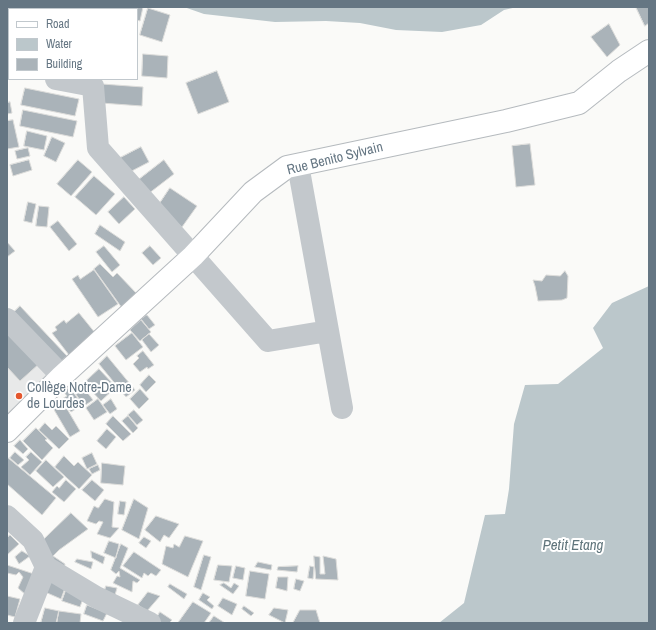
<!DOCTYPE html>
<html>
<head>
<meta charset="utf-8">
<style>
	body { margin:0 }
	#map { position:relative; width:656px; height:630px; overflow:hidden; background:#fafaf8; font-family:"Archivo Narrow",sans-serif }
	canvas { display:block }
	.frame { position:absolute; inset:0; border:8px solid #657683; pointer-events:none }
	.legend { position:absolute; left:8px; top:8px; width:130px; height:72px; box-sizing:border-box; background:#fff; border:1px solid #c1c8cd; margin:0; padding:5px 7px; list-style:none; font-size:12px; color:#657683 }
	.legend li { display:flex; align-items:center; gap:8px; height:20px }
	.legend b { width:20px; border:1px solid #c1c8cd }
</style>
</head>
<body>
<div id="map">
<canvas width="656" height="630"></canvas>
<div class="frame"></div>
<ul class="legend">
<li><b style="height:5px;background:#fff"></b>Road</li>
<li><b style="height:11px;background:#bbc7cb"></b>Water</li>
<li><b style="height:11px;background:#aab3b9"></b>Building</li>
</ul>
</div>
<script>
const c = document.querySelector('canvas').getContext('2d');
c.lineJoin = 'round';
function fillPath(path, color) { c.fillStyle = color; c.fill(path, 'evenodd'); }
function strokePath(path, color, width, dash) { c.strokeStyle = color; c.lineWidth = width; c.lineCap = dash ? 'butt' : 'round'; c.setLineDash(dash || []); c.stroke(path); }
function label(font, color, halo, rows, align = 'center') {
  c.font = font + ' "Archivo Narrow",sans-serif'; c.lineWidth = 4; c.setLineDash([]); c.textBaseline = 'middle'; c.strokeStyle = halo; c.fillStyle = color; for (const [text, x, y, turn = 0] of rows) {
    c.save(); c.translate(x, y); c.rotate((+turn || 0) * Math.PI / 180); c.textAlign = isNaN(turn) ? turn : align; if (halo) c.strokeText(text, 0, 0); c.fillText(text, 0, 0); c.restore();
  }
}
fillPath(new Path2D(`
	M7 327 53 371 7 420Z`), '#e8e9e9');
fillPath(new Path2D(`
	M184 7H517L504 10 481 25 442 32 396 30 360 23 326 21 275 22 204 14Z
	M649 286V623H439L464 603 485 515 505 514 509 489 514 424 525 385 558 384 603 348 593 328 612 303Z`), '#bbc7cb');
const building = new Path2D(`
	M103 7H125L124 9H102Z
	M130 7H143L140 21 137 20V9H129Z
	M636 7H649V23L645 26Z
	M148 8 170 15 162 42 140 35Z
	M609 24 620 45 607 57 591 37Z
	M143 54 168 56 167 78 142 76Z
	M217 71 229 102 198 114 186 83Z
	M102 84 143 87 142 106 101 103Z
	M25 88 79 99 75 116 21 105Z
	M10 102 12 113 7 114V103Z
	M23 110 77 121 73 137 20 126Z
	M13 120 19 147 7 149V121Z
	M27 131 47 136 44 150 24 146Z
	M52 137 65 143 56 162 44 156Z
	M530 144 535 185 516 187 512 146Z
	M141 147 149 162 126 174 118 159Z
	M28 148 30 156 17 159 15 151Z
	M29 160 32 170 13 176 10 165Z
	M78 160 92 172 71 196 57 184Z
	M164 160 174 174 148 194 137 181Z
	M94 176 115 194 96 215 75 197Z
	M170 188 197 206 182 227 156 209Z
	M124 197 135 209 119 224 108 212Z
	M28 202 36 204 32 223 24 221Z
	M39 206 49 207 47 227 36 226Z
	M58 221 77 244 69 251 50 227Z
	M100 225 125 242 120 251 95 234Z
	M7 242 15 251 7 257Z
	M104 246 120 265 112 272 96 252Z
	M150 246 161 258 153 265 142 253Z
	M100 264 113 277 117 273 138 295 122 308 94 269Z
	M94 270 118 304 98 317 72 279 78 275 80 279Z
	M565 271 568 276 567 298 562 300 538 301 535 286 533 280 542 281 546 275 560 276Z
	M20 306 67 356 58 364 11 315Z
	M79 313 96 334 69 355 52 333 57 330 55 327 64 320 66 323Z
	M147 315 155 325 149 329 141 319Z
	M141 320 151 332 140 341 130 330Z
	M12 333 40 363 20 381 7 367V337Z
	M132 333 143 347 126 360 115 346Z
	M149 334 159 345 151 352 142 340Z
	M143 351 154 365 148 369 147 367 140 372 133 364 139 358 137 356Z
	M107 356 135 390 126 397 99 364Z
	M99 369 116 387 101 401 84 383Z
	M149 375 156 382 146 392 140 385Z
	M81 384 93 400 84 406 73 390Z
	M70 387 82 405 71 412 62 399 67 396 63 391Z
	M140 389 149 399 139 409 130 399Z
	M98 399 107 412 94 420 86 408Z
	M111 399 117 409 110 414 103 405Z
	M63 402 80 431 70 437 53 408Z
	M134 410 143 420 137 425 128 415Z
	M113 416 131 434 123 441 106 424Z
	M128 416 138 428 133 433 122 421Z
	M45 423 52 430 56 426 69 439 59 449 39 430Z
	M36 428 47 439 45 440 53 448 42 460 23 441Z
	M107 429 116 437 106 449 97 441Z
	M20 440 28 449 23 454 14 446Z
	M15 452 24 460 18 465 10 458Z
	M31 452 42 462 30 475 21 467 29 460 26 457Z
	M92 453 97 464 87 469 82 458Z
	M64 456 74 466 78 462 92 475 79 489 55 467Z
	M7 457 56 498 42 515 7 484Z
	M46 460 64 477 53 487 36 471Z
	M102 463 125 466 123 485 101 483Z
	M98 465 100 470 92 474 89 469Z
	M66 480 76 489 64 502 52 492 57 486 59 488Z
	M92 480 104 490 95 501 82 490Z
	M105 499 114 502 112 527 119 528 110 538 97 534 103 522 99 521 96 524 87 521 94 506 98 508Z
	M134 499 148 508 139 539 122 530Z
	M120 501 126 502 124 515 118 514Z
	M71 513 88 529 59 550 53 556 65 564 62 576 48 573 26 595 18 588 23 577 19 572 16 575 7 573V565L37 575 41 542Z
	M156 516 179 524 169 538 164 535 160 542 145 530Z
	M10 535 19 544 7 555V557V538Z
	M185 536 203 541 188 577 162 564 166 546 173 548 174 544 179 547Z
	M144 537 151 541 146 548 139 543Z
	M109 541 119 544 116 558 104 553Z
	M121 544 128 548 120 568 140 580 137 583 133 581 132 592 113 583 117 576 120 577 119 571 116 574 111 570Z
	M22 551 30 556 19 564 15 557Z
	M91 551 105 557 103 564 92 558Z
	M134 552 161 570 156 576 151 573 148 576 144 573 142 578 123 566Z
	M204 555 211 557 201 590 194 587Z
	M314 556 320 557V574H325L323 556 336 559 338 580 316 579Z
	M77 559 93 562 91 569 75 562Z
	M258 562 272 565 271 570 255 567Z
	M218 565 232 566 229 582 214 580Z
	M236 566 245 568 243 580 233 578Z
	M298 566 297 572 277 570 278 567Z
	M310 566 314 567 313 579 308 578Z
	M250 571 269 574 265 599 246 596Z
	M278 577H288L287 591 276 588Z
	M296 579 304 581 300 591 294 589Z
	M49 581 65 588 61 599 45 592Z
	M224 583 231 588 234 583 239 586 233 594 220 585Z
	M170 584 187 594 184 599 168 587Z
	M106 586 117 588 113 602 103 597Z
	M66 590 84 596 80 607 62 601Z
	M148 592 160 596 147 611 138 605Z
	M203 593 210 597 207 600 214 606 212 609 199 600Z
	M7 596 20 599 15 617 7 615Z
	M223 598 237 604 232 615 218 606Z
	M193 602 211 613 204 623H178Z
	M87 605 107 613 103 621 84 614Z
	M244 606 254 613 251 616 242 609Z
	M45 608 59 611 56 623H41Z
	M274 608 288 610 285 623 269 615Z
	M300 610H316L320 623H293Z
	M59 611 81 614 80 623H57Z
	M160 612 172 620 169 623H162L156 619Z
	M214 616 225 623H209Z`);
fillPath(building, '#aab3b9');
strokePath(building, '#dcdcda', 1);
const major = new Path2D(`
	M7 431 62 376 193 256 253 192 287 167 506 121 579 103 619 71 649 51`);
strokePath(major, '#b5babe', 24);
strokePath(new Path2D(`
	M56 79 93 86 98 148 268 341 328 331
	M298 165 342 408
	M7 319 62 376
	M7 516 33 540 46 567 24 623
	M46 567 96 597 150 623`), '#c3c8cc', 22);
strokePath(major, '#fff', 22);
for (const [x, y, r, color] of [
	[19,396,4,"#e4572e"]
]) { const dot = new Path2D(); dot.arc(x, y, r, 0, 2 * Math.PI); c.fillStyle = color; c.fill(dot); strokePath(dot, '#fff', 1.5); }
label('14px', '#657683', '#fff', [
	["Rue Benito Sylvain",335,159,-14]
]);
label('14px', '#657683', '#fff', [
	["Collège Notre-Dame",27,388],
	["de Lourdes",27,404]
], 'left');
label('italic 15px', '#60757c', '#fff', [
	["Petit Etang",573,546]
]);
</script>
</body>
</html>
